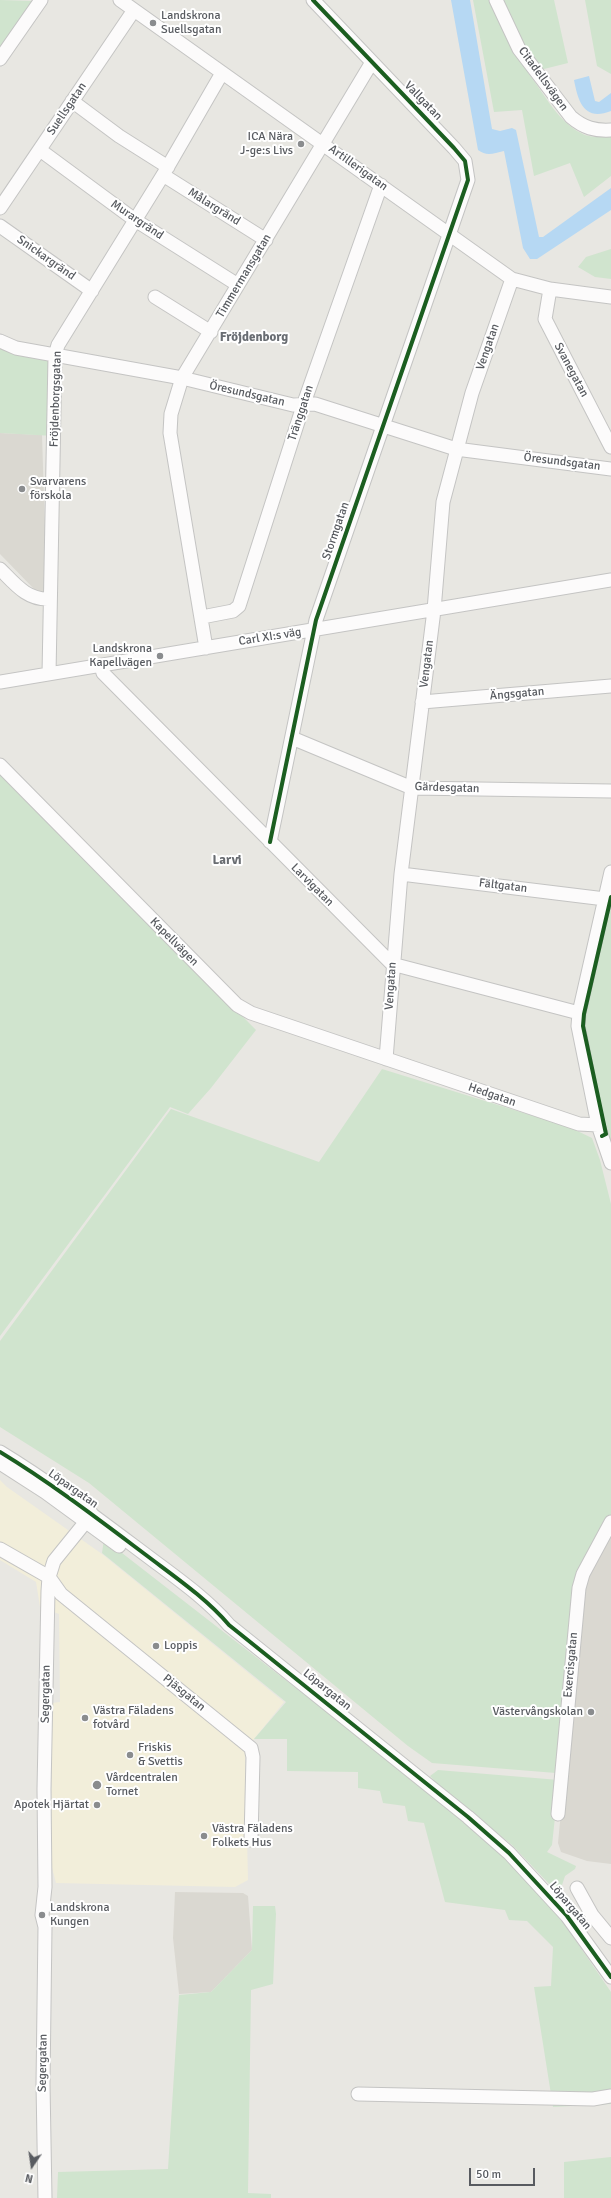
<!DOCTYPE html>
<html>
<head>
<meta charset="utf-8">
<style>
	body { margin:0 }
	#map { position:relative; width:611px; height:2198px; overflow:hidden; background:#e8e7e2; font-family:Signika,sans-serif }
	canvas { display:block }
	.north { position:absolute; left:12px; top:2146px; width:40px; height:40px; -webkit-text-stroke:3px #fff; paint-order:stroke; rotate:193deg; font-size:11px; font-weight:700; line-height:16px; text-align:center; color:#585b60 }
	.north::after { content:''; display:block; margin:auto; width:14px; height:18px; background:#585b60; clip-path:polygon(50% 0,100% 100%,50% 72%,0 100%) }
	.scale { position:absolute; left:469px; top:2168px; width:66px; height:18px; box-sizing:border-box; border:2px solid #585b60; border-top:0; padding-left:5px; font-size:12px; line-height:14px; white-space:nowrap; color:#585b60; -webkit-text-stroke:3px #fff; paint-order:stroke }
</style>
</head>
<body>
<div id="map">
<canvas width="611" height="2198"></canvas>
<div class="north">N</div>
<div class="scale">50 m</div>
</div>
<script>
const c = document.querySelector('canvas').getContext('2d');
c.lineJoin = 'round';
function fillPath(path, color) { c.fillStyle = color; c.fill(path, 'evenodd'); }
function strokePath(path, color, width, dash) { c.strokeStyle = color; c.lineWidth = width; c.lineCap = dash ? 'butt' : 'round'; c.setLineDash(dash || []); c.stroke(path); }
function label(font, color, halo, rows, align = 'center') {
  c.font = font + ' Signika,sans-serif'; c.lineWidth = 4; c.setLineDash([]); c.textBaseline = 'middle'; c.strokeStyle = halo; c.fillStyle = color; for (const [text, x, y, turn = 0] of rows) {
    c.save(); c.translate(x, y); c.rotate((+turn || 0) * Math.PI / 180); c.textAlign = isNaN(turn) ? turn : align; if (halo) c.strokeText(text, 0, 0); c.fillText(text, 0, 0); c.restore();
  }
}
fillPath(new Path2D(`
	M0 1480 7 1487 102 1554 284 1702 245 1750 248 1880 235 1887 56 1883 51 1864 52 1703 60 1702 59 1614 40 1607 36 1582 0 1560Z`), '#f2eeda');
fillPath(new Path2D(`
	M0 433 42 435 47 593 38 597 33 588 0 554Z
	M611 1535V1864L587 1861 561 1852 558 1843 583 1581Z
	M175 1892 243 1893 248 1896 252 1950 211 1992 179 1994 173 1938Z`), '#dad8d1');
fillPath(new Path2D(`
	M0 0 34 1 0 52Z
	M473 0H554L568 63 528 73C544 93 558 122 581 133 589 138 602 137 611 137V176L584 197 570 163 534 176 522 110 494 112Z
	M585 0H611V74L597 66Z
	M611 249V279L595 277 578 267 586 257Z
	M0 341 55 356 54 436 0 433Z
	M0 771 256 1030 211 1088 188 1114 170 1107 0 1336Z
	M611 903V1144L583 1026 584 1014Z
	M382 1069 569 1127 592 1138 600 1160 611 1204V1515L576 1580 556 1773 432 1763 408 1746 89 1483 0 1427V1341L171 1109 319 1162Z
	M104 1539 364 1741 450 1810 519 1871 565 1925 611 1992V2104L553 2107 534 1987 551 1986 553 1947 527 1921 509 1920 505 1910 445 1902 424 1823 408 1821 405 1806 383 1803 380 1791 358 1788V1772L287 1771V1739H254L286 1702 102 1553Z
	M438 1770 559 1780 552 1845 547 1852 576 1866 575 1869 565 1876 561 1888 552 1887 512 1845 440 1787 430 1776Z
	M253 1906H275L276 1914 273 1984 251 1990 248 2193 271 2194V2198H57L58 2172 168 2169 179 1995 211 1992 252 1950Z
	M611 2157V2198H564V2162Z`), '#d0e4ce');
fillPath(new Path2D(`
	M451 0H470L492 129 500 131 512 128 516 130 539 237H543L611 188V210L537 259H530L523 248 504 151C494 153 487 157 478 150Z
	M589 76 595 101 599 102 611 93V111C584 122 578 101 574 80Z`), '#b6d8f3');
const minor = new Path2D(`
	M120 0 512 279 550 289 611 297
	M496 0 519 49 571 117C584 128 595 131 611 130
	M0 59 41 0
	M72 101 119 136 168 167
	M40 150 135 220 238 285
	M163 175 266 240
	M0 208 134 10
	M0 226 92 291
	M550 289 545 319 611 447
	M155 297 211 332
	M0 341 16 348 182 378 293 405 315 404 456 449 611 469
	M0 569C15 584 27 600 49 599
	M202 617 233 611 239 606 304 403 381 185
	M206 648 170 433 171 414 182 378 372 62
	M101 666 103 673 392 964 579 1013
	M49 674 55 356 58 345 163 175 222 73
	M0 682 611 580
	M422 702 611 686
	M292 738 412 788 611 791
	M0 765 237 1005 251 1013 579 1124 598 1125
	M270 842 316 620 468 180 465 161 454 148 313 0
	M611 872 579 1013 578 1026 598 1125 611 1163
	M401 874 605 899
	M386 1059 401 874 434 610 443 502 472 393 512 279
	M0 1452C51 1483 98 1519 146 1555 175 1577 206 1598 229 1625L468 1817 509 1853 567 1916 611 1977
	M0 1463 45 1492 119 1546
	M0 1549 49 1577 61 1594 251 1748 253 1757 251 1840
	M558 1814 579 1588 583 1574 611 1522
	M577 1888 592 1915 611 1938
	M358 2094 593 2099 611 2096
	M45 2198 43 2084 45 1927 42 1915 45 1887 44 1789 48 1591 49 1577 54 1561 92 1514`);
strokePath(minor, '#c4c4c3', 15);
strokePath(minor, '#fcfbfb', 13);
strokePath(new Path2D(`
	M270 842 316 620 468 180 465 161 454 148 313 0
	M602 1136 606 1134 583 1026 584 1014 611 897
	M0 1452C51 1483 98 1519 146 1555 175 1577 206 1598 229 1625L468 1817 509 1853 567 1916 611 1977`), '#1b5e20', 4);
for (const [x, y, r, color] of [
	[153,23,4,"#8a8c8e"],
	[301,144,4,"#8a8c8e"],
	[22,489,4,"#8a8c8e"],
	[160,656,4,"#8a8c8e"],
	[156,1646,4,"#8a8c8e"],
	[591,1712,4,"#8a8c8e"],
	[85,1718,4,"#8a8c8e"],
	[130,1755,4,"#8a8c8e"],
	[97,1785,5,"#8a8c8e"],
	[97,1805,4,"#8a8c8e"],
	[204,1836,4,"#8a8c8e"],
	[42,1915,4,"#8a8c8e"]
]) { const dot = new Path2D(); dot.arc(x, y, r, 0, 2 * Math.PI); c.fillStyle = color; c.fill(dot); strokePath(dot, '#fff', 1.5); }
label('12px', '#585b60', '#fff', [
	["Landskrona",161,16],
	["Suellsgatan",161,30],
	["ICA Nära",293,137,"right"],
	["J-ge:s Livs",293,151,"right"],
	["Svarvarens",30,482],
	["förskola",30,496],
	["Landskrona",152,649,"right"],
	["Kapellvägen",152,663,"right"],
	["Loppis",164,1646],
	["Västra Fäladens",93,1711],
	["fotvård",93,1725],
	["Västervångskolan",583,1712,"right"],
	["Friskis",138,1748],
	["& Svettis",138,1762],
	["Vårdcentralen",106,1778],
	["Tornet",106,1792],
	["Apotek Hjärtat",89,1805,"right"],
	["Västra Fäladens",212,1829],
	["Folkets Hus",212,1843],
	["Landskrona",50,1908],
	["Kungen",50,1922]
], 'left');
label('12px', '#585b60', '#fff', [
	["Citadellsvägen",543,79,54],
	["Vallgatan",423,101,46],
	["Suellsgatan",67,109,-56],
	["Artillerigatan",358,168,36],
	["Målargränd",214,207,32],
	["Murargränd",137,220,34],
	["Snickargränd",46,258,35],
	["Timmermansgatan",244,276,-59],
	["Vengatan",488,347,-71],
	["Svanegatan",571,370,62],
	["Öresundsgatan",247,394,13],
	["Fröjdenborgsgatan",56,399,-88],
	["Tränggatan",301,413,-72],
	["Öresundsgatan",562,462,7],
	["Stormgatan",336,531,-71],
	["Carl XI:s väg",270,637,-9],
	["Vengatan",427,664,-83],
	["Ängsgatan",517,694,-5],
	["Gärdesgatan",447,788,2],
	["Larvigatan",312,885,45],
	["Fältgatan",503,886,7],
	["Kapellvägen",174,942,45],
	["Vengatan",391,986,-86],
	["Hedgatan",492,1095,19],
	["Löpargatan",73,1489,35],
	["Exercisgatan",571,1665,-85],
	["Löpargatan",327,1690,39],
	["Pjäsgatan",184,1693,39],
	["Segergatan",46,1694,-89],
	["Löpargatan",570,1906,50],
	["Segergatan",43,2063,-89]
]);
label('bold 13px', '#696d72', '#fff', [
	["Fröjdenborg",254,338],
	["Larvi",227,861]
]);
</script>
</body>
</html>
